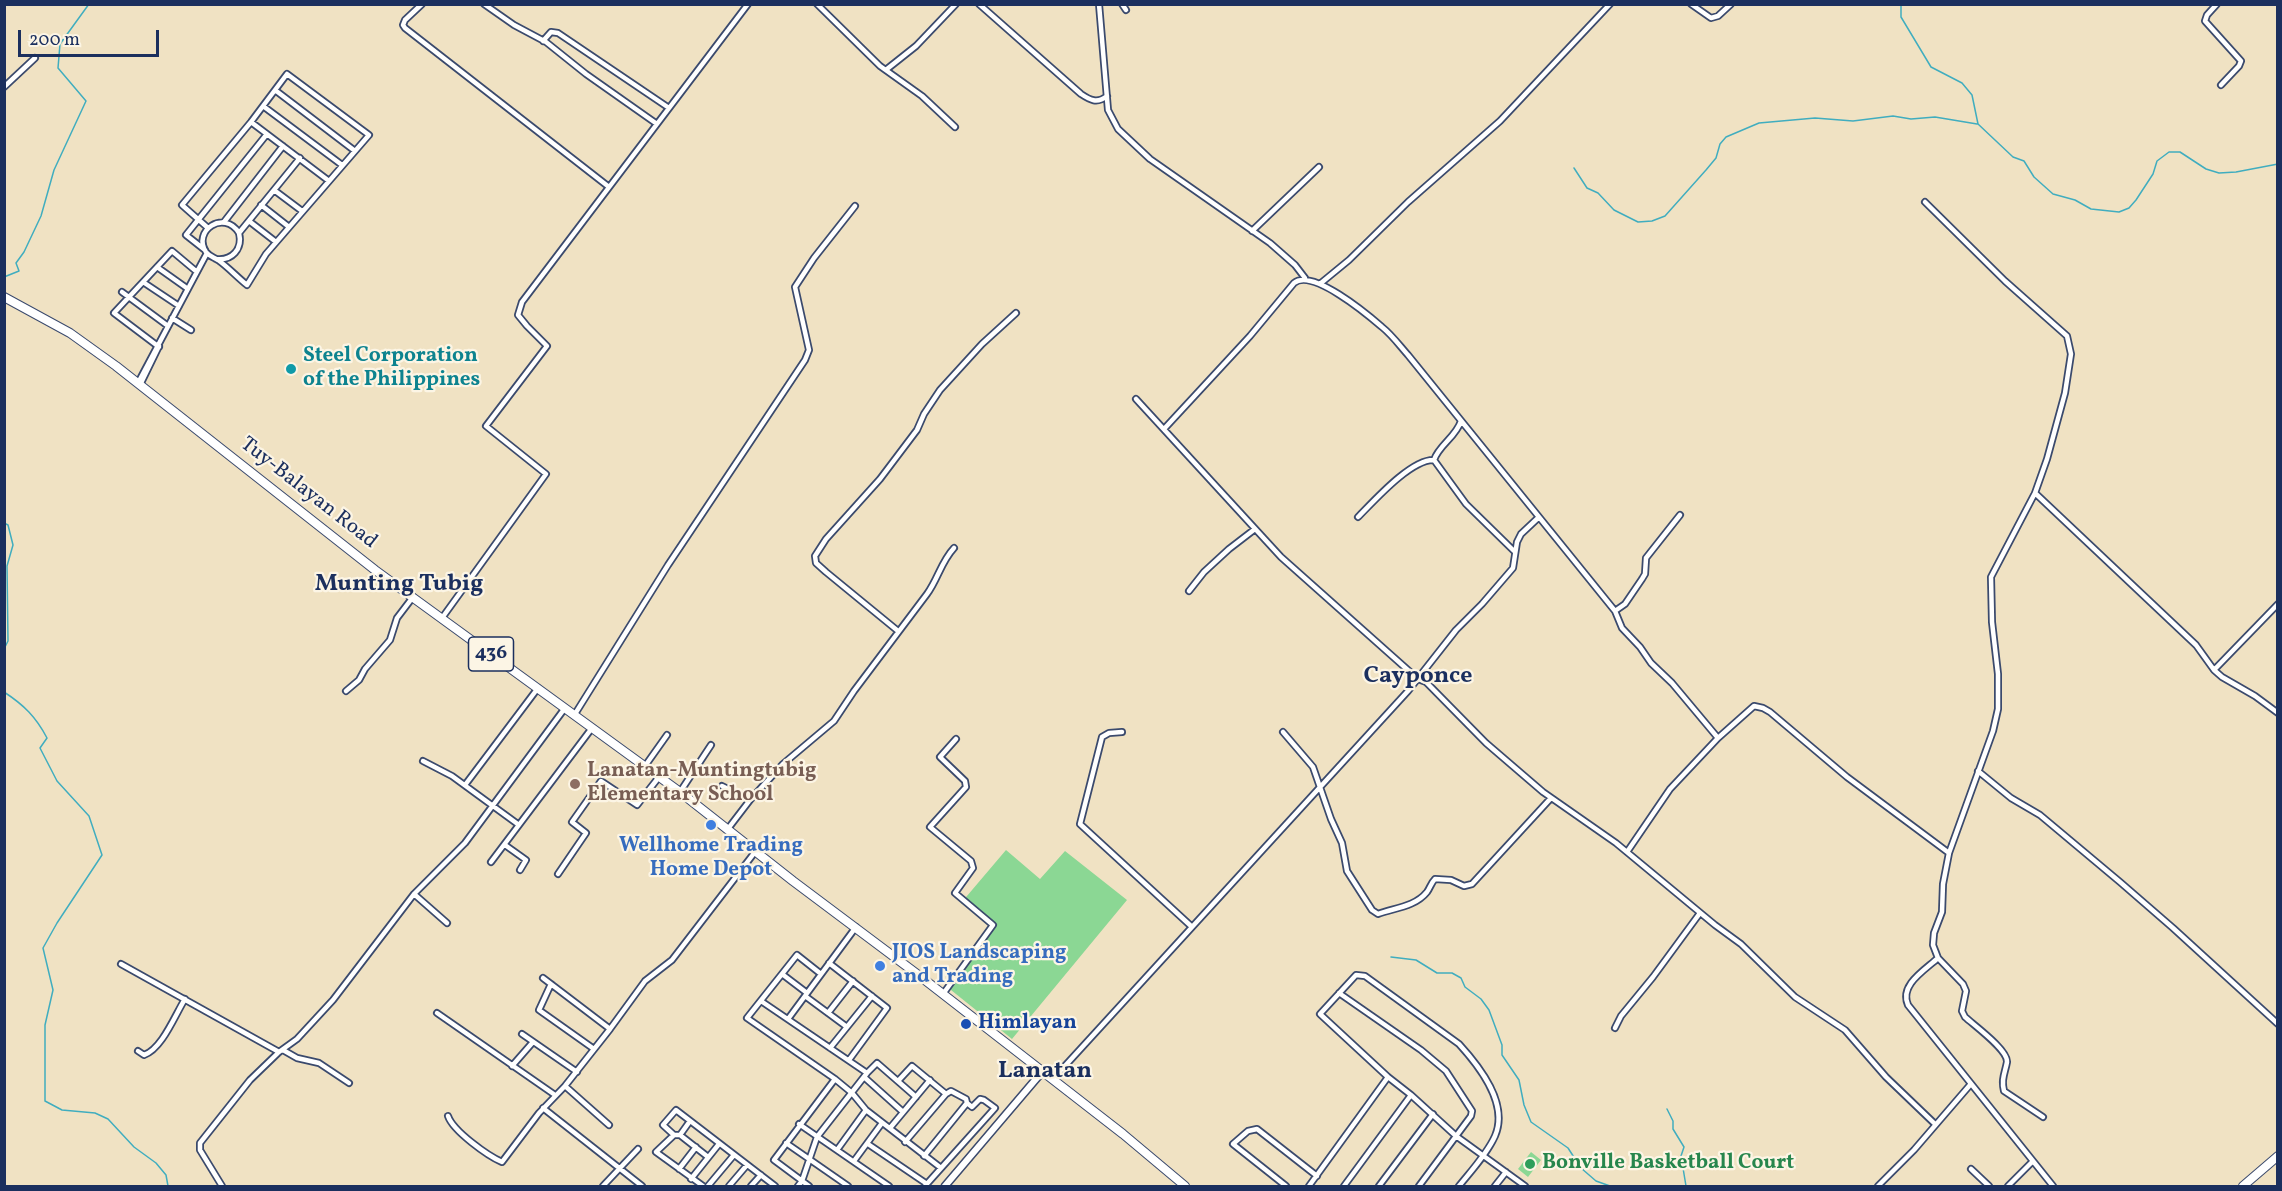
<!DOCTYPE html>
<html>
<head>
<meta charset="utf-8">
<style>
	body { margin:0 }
	#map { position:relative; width:2282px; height:1191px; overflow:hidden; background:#f0e2c3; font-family:Vollkorn,serif }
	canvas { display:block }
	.frame { position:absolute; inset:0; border:6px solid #1b2f5e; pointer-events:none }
	.scale { position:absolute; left:18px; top:30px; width:141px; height:27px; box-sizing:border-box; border:3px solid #1b2f5e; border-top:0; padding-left:8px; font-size:18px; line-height:21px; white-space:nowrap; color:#1b2f5e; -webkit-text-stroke:4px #fcf5e5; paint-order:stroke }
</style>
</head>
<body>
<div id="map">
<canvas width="2282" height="1191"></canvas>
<div class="frame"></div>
<div class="scale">200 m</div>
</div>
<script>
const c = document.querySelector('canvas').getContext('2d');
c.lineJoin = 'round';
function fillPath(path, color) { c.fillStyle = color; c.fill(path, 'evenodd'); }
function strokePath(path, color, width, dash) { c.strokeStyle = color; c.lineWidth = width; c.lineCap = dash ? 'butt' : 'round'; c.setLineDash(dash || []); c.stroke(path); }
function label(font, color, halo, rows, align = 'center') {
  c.font = font + ' Vollkorn,serif'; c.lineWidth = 4.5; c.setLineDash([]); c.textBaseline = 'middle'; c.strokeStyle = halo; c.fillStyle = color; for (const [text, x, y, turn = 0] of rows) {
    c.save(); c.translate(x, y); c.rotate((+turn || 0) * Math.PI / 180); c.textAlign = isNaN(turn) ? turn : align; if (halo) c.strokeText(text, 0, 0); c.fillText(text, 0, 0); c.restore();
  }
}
fillPath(new Path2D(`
	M1006 850 1040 879 1065 851 1127 900 1012 1039 946 986 991 925 961 903Z
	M1531 1152 1541 1160 1528 1177 1518 1169Z`), '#8bd794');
strokePath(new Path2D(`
	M1901 4V17L1931 67 1962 83 1972 95 1978 124 2013 157 2024 161 2034 177 2053 194 2075 200 2091 209 2119 212 2129 208 2136 200 2153 174 2157 161 2169 152H2180L2206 169 2219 173 2236 172 2278 164
	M1574 168 1587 188 1598 193 1614 210 1638 222 1652 221 1665 216 1706 170 1716 158 1720 144 1726 137 1759 123 1815 118 1853 121 1893 116 1911 119 1935 117 1977 124
	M4 277 19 271 16 263 24 252 41 216 54 170 86 101 58 68 60 44 89 4
	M4 523 8 525 13 545 7 566 8 641 4 649
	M4 692C24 705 36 717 47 738L40 748 57 781 89 816 102 855 57 923 43 948 53 990 45 1025V1101L62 1110 95 1113 108 1119 134 1147 156 1163 166 1175 168 1186
	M1391 957 1416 960 1437 973H1452L1461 978 1465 987 1481 999 1489 1010 1502 1045V1055L1519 1080 1524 1105 1531 1122 1568 1148 1581 1168 1596 1181 1610 1186
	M1667 1109 1673 1121V1129L1684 1147 1681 1156 1686 1186`), '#40adbf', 1.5);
const minor = new Path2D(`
	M422 4 405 20 403 25 405 28 609 187
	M484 4 514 25 546 42 586 74 657 124
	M817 4 880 66 922 96 955 127
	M979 4 1081 94C1090 100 1097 104 1107 96
	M1099 4 1108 110 1118 129 1150 159 1270 243 1295 265 1305 278
	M1122 4 1126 10
	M1691 4 1711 18 1718 16 1731 4
	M2217 4 2207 15 2205 21 2241 61 2239 66 2221 85
	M543 41 551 32 558 33 669 108
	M887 69 916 46 956 4
	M4 87 35 58
	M275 90 355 151
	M263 106 342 165
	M251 122 329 181
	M274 190 302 211
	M1925 202 2005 281 2067 336 2071 354 2065 393 2047 459 2035 493 1991 577 1992 622 1998 674V709L1993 731 1949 853 1943 884 1942 912 1934 933 1933 945 1938 958 1963 984 1966 991 1962 1011 1965 1017C1975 1026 2008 1050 2007 1062 2005 1073 2001 1079 2004 1091L2043 1117
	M261 205 289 227
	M249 221 276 242
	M224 222 283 146
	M208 228 182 205 251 122 287 74 369 135 266 254 247 285C237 277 228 267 218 260 213 257 209 256 206 252 192 231 224 209 239 233 243 249 232 261 216 259
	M1252 231 1319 167
	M239 233 300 158
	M205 250 186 235 267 134
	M157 267 188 289
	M143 282 179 306
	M1321 283 1349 260 1408 202 1500 121 1610 4
	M122 292 168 326
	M172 318 191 330
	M159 347 114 313 172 251 197 272
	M138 383 207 253
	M140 385 159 346
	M1136 399 1281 557 1418 679 1426 682 1486 743 1543 792 1616 843 1715 925 1741 944 1795 997 1845 1030 1886 1077 1935 1124
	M1164 429 1250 336 1294 283C1312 268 1367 314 1382 327 1392 335 1400 346 1408 355L1615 611 1622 628 1640 647 1651 663 1672 683 1718 738
	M1434 460C1439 445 1456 437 1461 421
	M2035 493 2196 645 2214 670 2222 677 2255 696 2278 713
	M1358 517C1374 501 1411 459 1434 460L1466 504 1514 551
	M1189 591 1204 572 1229 549 1255 529
	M1615 611 1625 604 1642 579 1645 574 1646 558 1680 515
	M442 618 546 474 486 426 547 346 527 326 518 315 522 302 748 4
	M898 631 826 572 816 563 815 556 826 539 880 479 917 430 924 414 940 390 982 344 1016 313
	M2214 670 2278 604
	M346 691 359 680 365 669 390 640 397 618 413 597
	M575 714 668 565 805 360 809 350 795 287 814 258 855 206
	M1122 732 1109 733 1102 737 1080 824 1191 926
	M1283 732 1313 767 1331 819 1342 843 1347 871 1372 910 1378 914C1394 908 1415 907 1427 892 1430 888 1431 883 1435 879L1451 880 1464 886 1472 884 1551 798
	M423 761 452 776 519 825
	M645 766 667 735
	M1978 771 2011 798 2040 815 2120 882 2173 928 2278 1024
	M465 785 538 688
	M722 786 750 800
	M680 792 711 745
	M727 830 750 800 783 764 834 721 854 691 927 594C938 579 941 562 954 548
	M505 845 526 860 520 870
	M1627 852 1670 789 1718 738 1754 706 1763 708 1770 712 1847 777 1949 853
	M491 862 592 728
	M558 874 586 833 572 822 601 781 637 805 659 777
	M414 894 447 923
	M1938 958C1925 970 1899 985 1908 1005L2053 1186
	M829 963 887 1008 849 1060
	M121 964 279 1052
	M782 974 807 993
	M821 974 797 955 747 1018 835 1079 852 1093 866 1110 941 1168
	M543 978 610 1029
	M551 984 539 1010 594 1049
	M1339 993 1421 1050 1446 1071 1472 1111 1471 1116 1419 1186
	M943 994 993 925 955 893 973 868 971 861 930 827 966 787 965 781 940 757 956 739
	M805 996 847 1027
	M761 1001 867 1073 817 1137 802 1181 798 1186
	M437 1013 555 1095
	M828 1013 853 981
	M788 1019 856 927
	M1615 1028 1621 1016 1653 977 1700 913
	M522 1034 577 1072
	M830 1048 872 996
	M283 1050 297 1058 319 1063 349 1083
	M138 1051 144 1055C162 1049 175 1015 185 999
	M512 1066 533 1042
	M867 1073 877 1063 916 1097
	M864 1077 903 1112
	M1053 1079 1408 691 1456 630 1482 604 1513 568 1517 542 1521 534 1538 518
	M898 1081 912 1066 946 1094
	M565 1086 609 1125
	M543 1108 642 1186
	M448 1116C453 1131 488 1156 502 1162L539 1113 565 1086 610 1029 645 981 672 960 755 852
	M799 1124 889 1186
	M890 1128 930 1080
	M674 1135 656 1152 703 1186
	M680 1135 690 1121
	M905 1142 946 1094 951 1091 966 1099 967 1103 924 1156
	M786 1143 848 1186
	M868 1144 927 1184
	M837 1150 866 1110
	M708 1157 680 1135H674L663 1125 676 1110 775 1186
	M854 1161 882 1123
	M679 1169 696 1147
	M1971 1169 1989 1186
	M691 1179 719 1144
	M222 1186 200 1150V1143L250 1080 279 1052 297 1039 333 1000 414 894 465 843 565 708
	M603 1186 638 1149
	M708 1186 734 1155
	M729 1186 747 1165
	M751 1186 761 1175
	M809 1186 774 1160 835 1079
	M925 1186 995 1108 984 1100 980 1099 972 1107 967 1103
	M1286 1186 1233 1144 1248 1131 1257 1129 1317 1176
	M1309 1186 1388 1077
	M1344 1186 1411 1095
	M1379 1186 1433 1114
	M1459 1186C1471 1171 1487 1154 1495 1136 1509 1104 1480 1067 1459 1044L1365 976 1356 975 1320 1014 1388 1077 1411 1095 1456 1136 1525 1186
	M1495 1186 1506 1172
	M1878 1186 1914 1150 1970 1085
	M2008 1186 2033 1161`);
const tertiary = new Path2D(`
	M945 1186 1042 1072`);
const primary = new Path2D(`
	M4 297 70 333 116 366 375 570 680 792 793 881 921 977 1123 1134 1185 1186
	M2243 1186 2278 1156`);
strokePath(minor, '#3b4a6d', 8);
strokePath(tertiary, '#3b4a6d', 9);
strokePath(primary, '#3b4a6d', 10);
strokePath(minor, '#fff', 4.5);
strokePath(tertiary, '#fff', 6);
strokePath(primary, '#fff', 8);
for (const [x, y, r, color] of [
	[291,369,6,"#0f9aa8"],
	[575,784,6,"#8d6e63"],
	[711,825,6,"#3f7fe0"],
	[880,966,6,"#3f7fe0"],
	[966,1024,6,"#1a4fb4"],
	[1530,1164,6,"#2e9e5b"]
]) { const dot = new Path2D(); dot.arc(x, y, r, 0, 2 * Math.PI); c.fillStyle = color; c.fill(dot); strokePath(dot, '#fcf5e5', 2); }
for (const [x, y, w] of [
	[491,654,45]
]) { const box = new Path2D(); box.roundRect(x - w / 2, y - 17, w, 34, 4.5); c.fillStyle = '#fcf5e5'; c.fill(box); strokePath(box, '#1b2f5e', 1.5); }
label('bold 20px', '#1b2f5e', null, [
	["436",491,654]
]);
label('bold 21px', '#0d838f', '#fcf5e5', [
	["Steel Corporation",303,357],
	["of the Philippines",303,381]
], 'left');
label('21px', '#1b2f5e', '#fcf5e5', [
	["Tuy-Balayan Road",308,494,38]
]);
label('bold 21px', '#785e54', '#fcf5e5', [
	["Lanatan-Muntingtubig",587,772],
	["Elementary School",587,796]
], 'left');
label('bold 21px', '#366cbe', '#fcf5e5', [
	["Wellhome Trading",711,847],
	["Home Depot",711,871],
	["JIOS Landscaping",892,954,"left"],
	["and Trading",892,978,"left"]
]);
label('bold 21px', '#164399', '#fcf5e5', [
	["Himlayan",978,1024]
], 'left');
label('bold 21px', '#27864d', '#fcf5e5', [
	["Bonville Basketball Court",1542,1164]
], 'left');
label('bold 24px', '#1b2f5e', '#fcf5e5', [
	["Munting Tubig",399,586],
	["Cayponce",1418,678],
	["Lanatan",1045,1073]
]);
</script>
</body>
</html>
